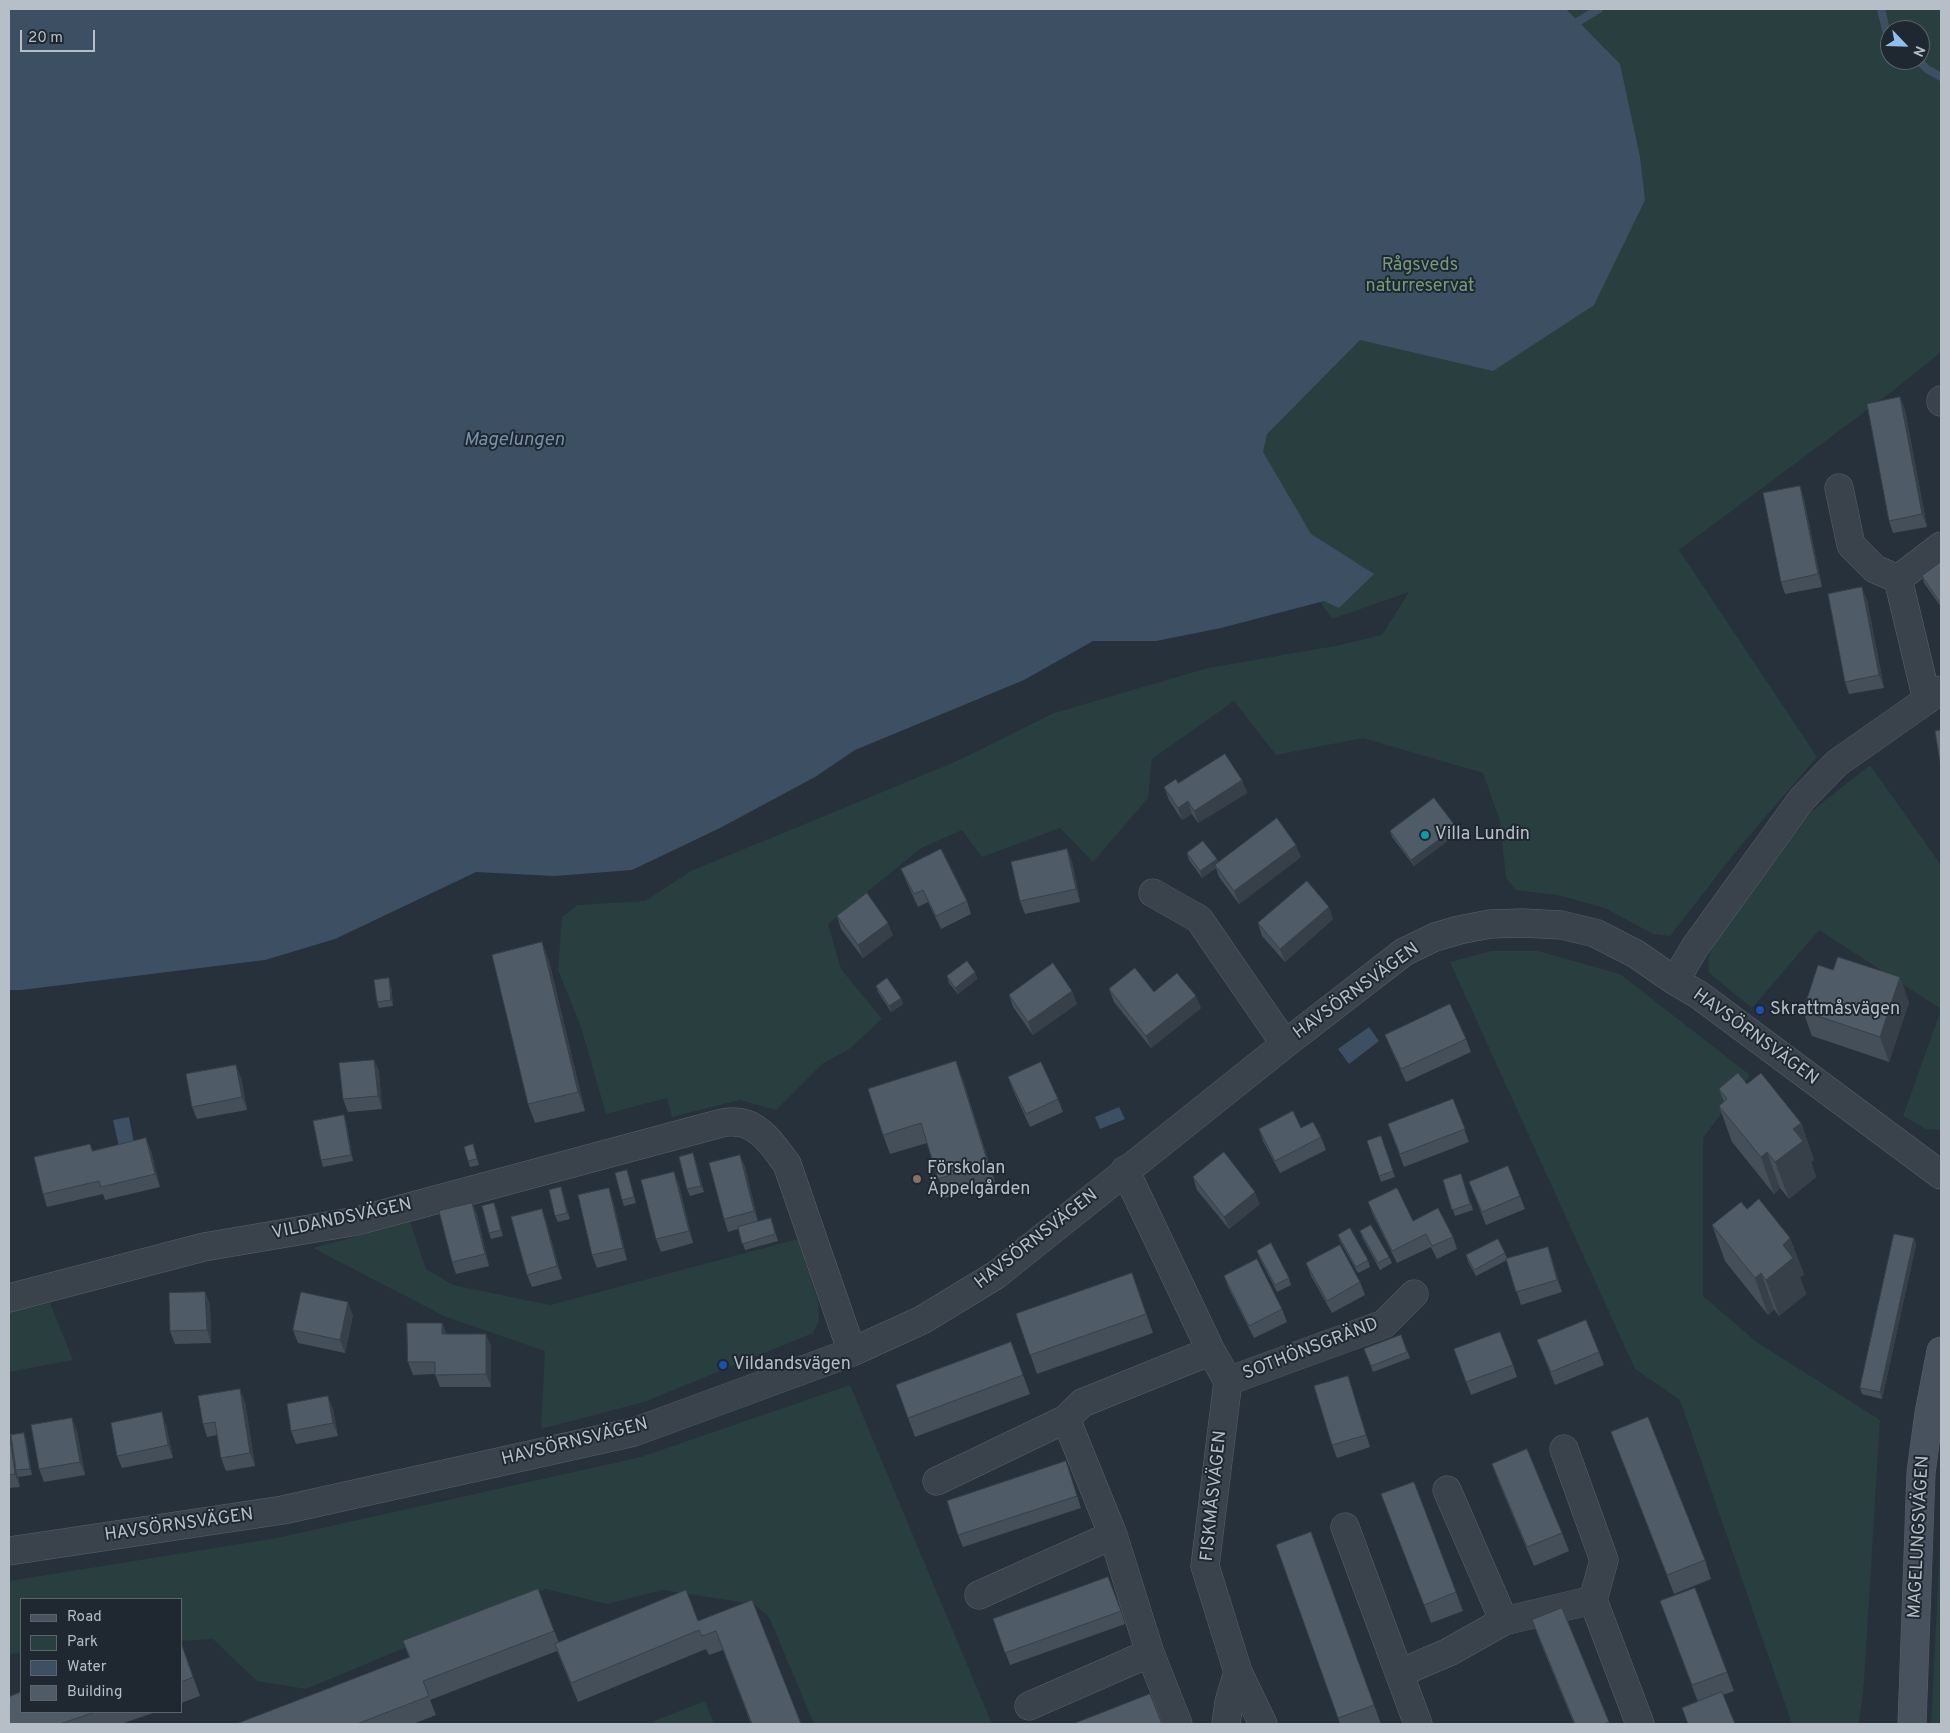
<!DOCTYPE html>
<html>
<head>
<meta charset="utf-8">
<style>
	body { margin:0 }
	#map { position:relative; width:1950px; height:1733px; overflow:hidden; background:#26313c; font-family:Overpass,sans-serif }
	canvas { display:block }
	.frame { position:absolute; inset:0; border:10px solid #b6bec7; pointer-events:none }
	.legend { position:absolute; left:20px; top:1598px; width:162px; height:115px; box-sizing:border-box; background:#1f2831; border:1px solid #5b646d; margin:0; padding:6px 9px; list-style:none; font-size:15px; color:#b6bec7 }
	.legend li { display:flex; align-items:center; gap:10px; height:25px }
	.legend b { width:25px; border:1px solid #5b646d }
	.north { position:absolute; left:1880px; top:20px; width:50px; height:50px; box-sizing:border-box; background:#1f2831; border:1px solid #5b646d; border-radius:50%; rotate:114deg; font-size:14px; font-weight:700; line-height:20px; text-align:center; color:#b6bec7 }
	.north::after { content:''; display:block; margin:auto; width:18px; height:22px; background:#92beef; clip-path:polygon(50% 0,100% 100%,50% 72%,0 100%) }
	.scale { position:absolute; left:20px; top:30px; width:75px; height:22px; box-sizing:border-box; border:2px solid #b6bec7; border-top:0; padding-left:6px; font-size:15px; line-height:18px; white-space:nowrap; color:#b6bec7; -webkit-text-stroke:4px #1f2831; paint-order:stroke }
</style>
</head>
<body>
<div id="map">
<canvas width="1950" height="1733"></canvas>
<div class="frame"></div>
<ul class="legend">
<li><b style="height:6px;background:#48525f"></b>Road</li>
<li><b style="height:14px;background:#293e3e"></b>Park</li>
<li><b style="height:14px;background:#3d5063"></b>Water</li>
<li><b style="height:14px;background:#4f5c67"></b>Building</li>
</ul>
<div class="north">N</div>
<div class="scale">20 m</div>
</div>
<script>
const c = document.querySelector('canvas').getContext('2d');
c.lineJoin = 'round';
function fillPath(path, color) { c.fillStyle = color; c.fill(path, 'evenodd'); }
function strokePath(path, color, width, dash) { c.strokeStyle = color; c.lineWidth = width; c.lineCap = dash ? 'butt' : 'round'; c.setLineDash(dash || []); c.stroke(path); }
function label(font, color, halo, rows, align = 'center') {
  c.font = font + ' Overpass,sans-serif'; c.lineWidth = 4; c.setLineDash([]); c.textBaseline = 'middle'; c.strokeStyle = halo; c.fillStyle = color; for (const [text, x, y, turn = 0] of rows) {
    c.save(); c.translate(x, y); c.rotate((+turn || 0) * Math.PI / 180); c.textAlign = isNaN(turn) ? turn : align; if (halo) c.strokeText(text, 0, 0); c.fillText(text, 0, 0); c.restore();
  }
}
fillPath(new Path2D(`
	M82 9H1941V352L1894 390 1679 550 1817 757 1737 850 1670 936 1653 934 1605 908 1557 895 1516 890 1506 878 1500 821 1483 773 1363 738 1276 755 1234 701 1152 759 1148 798 1093 862 1060 828 982 857 962 830 921 848 828 924 841 969 882 1019 849 1049 822 1064 776 1110 740 1100 672 1117 667 1098 606 1114 581 1027 558 970 562 917 577 905 645 901 691 871 955 762 1054 713 1208 668 1335 646 1382 635 1409 592 1332 619 1021 164ZM1890 30H1920V60H1890Z
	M1870 765 1941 865V1009L1819 930 1752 1008 1709 973 1708 958 1714 944 1813 810Z
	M1491 951H1538L1620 974 1750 1075 1703 1138V1296L1758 1343 1880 1420 1864 1681 1859 1724H1792L1680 1400 1635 1369 1450 962Z
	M1941 1010V1130L1926 1129 1903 1116Z
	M410 1222 426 1269 453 1285 550 1305 798 1239 818 1301 819 1320 813 1333 644 1402 541 1429 545 1351 446 1317 313 1248Z
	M50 1303 73 1360 9 1372V1312Z
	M850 1385 992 1724H814L769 1617 754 1604 662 1590 607 1604 546 1589 306 1689 257 1681 213 1639 181 1641V1599H21V1653L9 1654V1581L277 1538 641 1457Z
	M1941 1522V1724H1931Z
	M705 1701 714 1724H655L654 1721Z`), '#293e3e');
fillPath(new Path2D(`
	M9 9H1566L1620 64 1640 157 1645 200 1594 305 1493 371 1360 340 1267 434 1263 452 1311 534 1374 574 1339 608 1324 601 1221 628 1156 641H1093L1024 680 855 750 815 777 720 828 632 870 554 876 476 872 335 939 265 960 21 990H9Z
	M1369 1027 1379 1041 1349 1064 1338 1049Z
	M1119 1107 1125 1119 1100 1129 1095 1117Z
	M129 1117 134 1143 119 1147 113 1120Z`), '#3d5063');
strokePath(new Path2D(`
	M1881 9 1886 30 1890 34
	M1579 21 1599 9
	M1918 60 1927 69 1941 77`), '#3d5063', 8);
const minor = new Path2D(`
	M1941 400V402
	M1839 488 1851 545 1875 569 1898 579 1927 700
	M1898 579 1941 546
	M1153 893 1199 919 1285 1044
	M1675 981 1695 947 1802 799 1837 763 1941 690
	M1125 1170 1211 1351 1228 1381 1205 1566 1238 1672 1263 1724
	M9 1298 204 1247 357 1221 707 1127C715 1125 725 1121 734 1122 759 1122 774 1147 787 1164L852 1352
	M1228 1381 1384 1324 1414 1294
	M1066 1419 1113 1535
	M937 1481 1066 1419 1082 1403 1211 1351
	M1447 1490 1504 1621
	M1345 1527 1418 1724
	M9 1551 283 1510 634 1432 852 1352 922 1320 996 1275 1285 1044 1404 952 1435 937 1459 930 1490 924 1523 923 1561 925 1595 933 1636 954 1675 981 1699 995 1941 1175
	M979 1595 1113 1535 1150 1653
	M1593 1600 1640 1724
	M1400 1673 1449 1652 1504 1621 1593 1600 1604 1560 1564 1449
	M1029 1706 1150 1653 1178 1724
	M1226 1724 1229 1702 1238 1672`);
const secondary = new Path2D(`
	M1912 1724 1921 1473 1929 1413 1941 1351`);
strokePath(minor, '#58616a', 29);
strokePath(secondary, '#58616a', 29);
strokePath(minor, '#3a434c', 28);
strokePath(secondary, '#48525f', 28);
fillPath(new Path2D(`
	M1900 397 1905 410 1927 527 1893 533 1889 521Z
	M1800 486 1804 499 1822 587 1785 594 1781 582Z
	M1941 563V607L1924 583 1922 576Z
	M1867 600 1884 688 1849 694 1845 682Z
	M1242 780 1247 793 1198 823 1192 814 1182 820 1169 800 1164 787 1178 783Z
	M1456 827 1458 833 1414 866 1392 837 1390 831Z
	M1067 849 1072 862 1080 902 1025 914 1020 901Z
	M1187 853 1217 859 1218 862 1301 857 1239 904 1219 877 1216 868 1202 878 1189 860Z
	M901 869 967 901 971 914 941 929 928 902 918 907 906 881Z
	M837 916 893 935 863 958 841 929Z
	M1333 919 1285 962 1262 936 1258 923Z
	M549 961 585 1111 535 1123 528 1104Z
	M1833 970 1909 1002 1889 1062 1812 1036 1803 1011Z
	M975 972 977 979 958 994 949 983 947 976Z
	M391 985 393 1006 379 1008 377 1002Z
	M876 986 901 998 903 1004 891 1012 878 992Z
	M1109 989 1154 992 1201 1008 1151 1048 1114 1002Z
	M1072 991 1077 1004 1033 1035 1013 1007 1009 995Z
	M1385 1035 1466 1039 1471 1052 1406 1082 1390 1047Z
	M374 1060 379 1072 382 1109 348 1112 343 1099Z
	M241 1077 247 1110 197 1119 192 1107Z
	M1008 1077 1058 1099 1063 1112 1030 1127 1013 1090Z
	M963 1080 995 1182 945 1198 927 1143 890 1154 883 1135Z
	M1747 1084 1801 1123 1814 1160 1811 1162 1816 1177 1789 1199 1780 1188 1774 1194 1732 1142 1719 1106 1724 1102 1719 1089Z
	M1453 1099 1469 1142 1404 1167 1388 1124Z
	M344 1115 346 1121 353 1161 323 1167 321 1160Z
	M1301 1128 1321 1137 1326 1150 1280 1173 1263 1141 1259 1129Z
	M1381 1136 1395 1177 1381 1182 1367 1141Z
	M146 1138 151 1151 160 1187 105 1200 103 1194 47 1207 43 1194 90 1144 93 1151Z
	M473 1144 479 1165 470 1167 468 1161Z
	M740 1155 745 1167 758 1222 773 1224 778 1241 745 1250 738 1229 728 1232 724 1219Z
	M695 1159 704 1192 690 1196 687 1189Z
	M674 1172 679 1185 693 1243 661 1252 656 1239Z
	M1461 1174 1473 1210 1455 1216 1443 1180Z
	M629 1177 636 1203 624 1206 622 1200Z
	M1193 1177 1260 1204 1229 1229 1197 1190Z
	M1469 1182 1520 1196 1525 1209 1486 1225Z
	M561 1187 570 1219 558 1222 555 1216Z
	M613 1201 627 1260 597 1268 592 1255Z
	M1368 1202 1413 1221 1453 1237 1457 1249 1437 1259 1431 1247 1397 1263 1373 1215Z
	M472 1203 477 1215 489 1266 456 1274 452 1262Z
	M494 1203 503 1236 491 1239 489 1233Z
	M542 1209 546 1221 562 1279 532 1287 527 1275Z
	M1747 1209 1790 1238 1804 1275 1800 1277 1806 1294 1779 1316 1774 1309 1768 1315 1725 1261 1712 1225Z
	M1360 1231 1389 1257 1392 1263 1380 1270 1362 1237Z
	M1338 1235 1368 1260 1370 1267 1358 1273 1340 1241Z
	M1914 1238 1916 1245 1882 1399 1862 1394 1860 1388Z
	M1548 1247 1562 1292 1521 1305 1507 1260 1476 1276 1468 1262 1466 1255 1505 1253 1507 1258Z
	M1257 1251 1289 1278 1291 1285 1277 1292 1259 1257Z
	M1306 1263 1360 1282 1365 1295 1332 1313 1311 1276Z
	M1132 1273 1153 1333 1037 1374 1016 1314Z
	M1224 1276 1282 1309 1287 1322 1254 1338 1229 1289Z
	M205 1292 210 1305 211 1343 175 1344 170 1331Z
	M353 1315 345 1353 298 1343 293 1330Z
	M442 1323 446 1334 491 1346V1387H440L435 1374 413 1375 408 1362Z
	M1401 1335 1410 1358 1373 1372 1364 1349Z
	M1537 1340 1599 1352 1604 1365 1555 1385Z
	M1011 1342 1030 1394 915 1437 896 1385Z
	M1454 1349 1513 1365 1517 1377 1471 1395Z
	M1352 1389 1370 1447 1337 1458 1332 1445Z
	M245 1402 255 1466 226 1471 221 1458 218 1435 207 1437 203 1424Z
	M333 1409 338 1436 296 1444 291 1431Z
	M166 1425 173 1458 122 1468 117 1456Z
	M9 1430 11 1435 26 1439 32 1475 18 1477 20 1487 9 1488Z
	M77 1431 85 1475 44 1482 39 1469Z
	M1611 1432 1705 1560 1711 1579 1674 1594Z
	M1066 1461 1081 1508 963 1547 958 1535Z
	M1492 1464 1562 1533 1569 1551 1534 1566 1499 1483Z
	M1381 1494 1456 1592 1463 1611 1431 1623Z
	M1311 1532 1381 1724H1340L1338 1718Z
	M538 1589 559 1643 698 1621 752 1600 801 1724H751L723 1650 709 1655 706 1649 578 1702 557 1651 430 1700 436 1715 413 1724H236L409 1657 403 1641Z
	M1660 1601 1727 1672 1734 1691 1723 1695 1698 1702Z
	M1562 1608 1610 1724H1574L1539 1639 1532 1620Z
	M1121 1611 1125 1624 1010 1665 993 1619Z
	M181 1643 200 1696 181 1703Z
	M21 1712H156L121 1724H9Z`), '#444f59');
fillPath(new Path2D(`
	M1900 397 1905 410 1927 527 1922 514Z
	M1800 486 1804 499 1822 587 1818 574Z
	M1862 587 1867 600 1884 688 1879 675Z
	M1242 780 1247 793 1198 823 1194 811Z
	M1188 801 1192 814 1182 820 1178 808Z
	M1456 827 1458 833 1414 866 1411 860Z
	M1296 845 1301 857 1239 904 1234 891Z
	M1067 849 1072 862 1080 902 1076 889Z
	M1217 859 1219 865H1215L1216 868 1202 878 1200 871Z
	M1329 907 1333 919 1285 962 1280 949Z
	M888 923 893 935 863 958 858 945Z
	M542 942 549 961 585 1111 578 1092Z
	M975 972 977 979 958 994 955 988Z
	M1900 977 1909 1002 1889 1062 1880 1037Z
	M389 978 391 985 393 1006 391 1000Z
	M1072 991 1077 1004 1033 1035 1028 1022Z
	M1196 996 1201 1008 1151 1048 1146 1036Z
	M901 998 903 1004 891 1012 889 1006Z
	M374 1060 379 1072 382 1109 378 1096Z
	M956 1061 963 1080 995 1182 988 1163Z
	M236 1065 241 1077 247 1110 242 1097Z
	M344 1115 346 1121 353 1161 351 1155Z
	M1801 1123 1814 1160 1811 1162 1816 1177 1789 1199 1775 1162 1793 1129Z
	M146 1138 151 1151 160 1187 155 1174Z
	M1767 1152 1780 1188 1774 1194 1761 1157Z
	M693 1153 695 1159 704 1192 701 1186Z
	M740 1155 745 1167 759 1224 754 1211Z
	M674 1172 679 1185 693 1243 689 1231Z
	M561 1187 563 1193 570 1219 567 1213Z
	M609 1188 613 1201 627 1260 623 1248Z
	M1255 1192 1260 1204 1229 1229 1224 1217Z
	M472 1203 477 1215 489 1266 485 1254Z
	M494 1203 497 1210 503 1236 501 1230Z
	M542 1209 546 1221 562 1279 557 1266Z
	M1790 1238 1804 1275 1800 1277 1806 1294 1779 1316 1766 1280 1783 1245Z
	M1914 1238 1916 1245 1882 1399 1880 1392Z
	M1548 1247 1552 1259 1562 1292 1557 1280Z
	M1761 1273 1774 1309 1768 1315 1755 1278Z
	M205 1292 210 1305 211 1343 207 1330Z
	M348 1302 353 1315 345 1353 340 1340Z
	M442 1323 447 1335 442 1334Z
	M486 1334 491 1346V1387L486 1374Z
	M240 1389 245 1402 255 1466 250 1453Z
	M328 1396 333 1409 338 1436 333 1423Z
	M162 1412 166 1425 173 1458 168 1445Z
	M72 1418 77 1431 85 1475 80 1462Z
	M9 1430 13 1441 16 1470 18 1477 20 1487 15 1474Z
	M24 1433 26 1439 32 1475 30 1469Z`), '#374048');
const building = new Path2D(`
	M1900 397 1922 514 1889 521 1867 404Z
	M1800 486 1818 574 1781 582 1763 493Z
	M1941 562V604L1922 576Z
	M1862 587 1879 675 1845 682 1828 594Z
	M1941 730V768L1935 731Z
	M1225 754 1242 780 1194 811 1188 801 1178 808 1164 787 1176 779 1178 783Z
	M1434 798 1456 827 1411 860 1390 831Z
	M1277 818 1296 845 1234 891 1215 865Z
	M1203 841 1217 859 1200 871 1187 853Z
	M941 849 967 901 936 916 923 890 914 894 901 869Z
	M1067 849 1076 889 1020 901 1011 862Z
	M1307 881 1329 907 1280 949 1258 923Z
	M867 893 888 923 858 945 837 916Z
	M542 942 578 1092 528 1104 492 955Z
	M1838 957 1900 977 1880 1037 1803 1011 1818 965 1833 970Z
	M967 961 975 972 955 988 947 976Z
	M1053 963 1072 991 1028 1022 1009 995Z
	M1135 968 1154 992 1177 973 1196 996 1146 1036 1109 989Z
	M389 978 391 1000 377 1002 374 980Z
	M887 978 901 998 889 1006 876 986Z
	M1450 1004 1466 1039 1401 1069 1385 1035Z
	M374 1060 378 1096 343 1099 339 1063Z
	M956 1061 988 1163 938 1179 921 1123 883 1135 868 1089Z
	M1041 1062 1058 1099 1026 1114 1008 1077Z
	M236 1065 242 1097 192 1107 186 1074Z
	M1738 1073 1747 1084 1761 1073 1801 1123 1793 1129 1803 1141 1775 1162 1767 1152 1761 1157 1719 1106 1727 1099 1719 1089Z
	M1453 1099 1465 1129 1400 1154 1388 1124Z
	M1293 1111 1301 1128 1313 1122 1321 1137 1275 1161 1259 1129Z
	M344 1115 351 1155 321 1160 313 1121Z
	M1381 1136 1393 1171 1379 1176 1367 1141Z
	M146 1138 155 1174 101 1187 99 1181 43 1194 34 1157 90 1144 92 1151Z
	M473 1144 477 1159 468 1161 464 1147Z
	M1224 1152 1255 1192 1224 1217 1193 1177Z
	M693 1153 701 1186 687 1189 679 1157Z
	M740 1155 754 1211 724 1219 709 1163Z
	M1508 1166 1520 1196 1482 1212 1469 1182Z
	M627 1170 634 1197 622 1200 615 1173Z
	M674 1172 689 1231 656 1239 641 1180Z
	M1461 1174 1470 1204 1452 1210 1443 1180Z
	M561 1187 567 1213 555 1216 549 1190Z
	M609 1188 623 1248 592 1255 578 1195Z
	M1397 1188 1413 1221 1438 1208 1453 1237 1432 1246 1426 1234 1392 1251 1368 1202Z
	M1759 1199 1790 1238 1783 1245 1793 1258 1766 1280 1761 1273 1755 1278 1712 1225 1741 1202 1747 1209Z
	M472 1203 485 1254 452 1262 439 1211Z
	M494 1203 501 1230 489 1233 482 1206Z
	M542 1209 557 1266 527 1275 511 1217Z
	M771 1218 775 1234 742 1244 738 1227Z
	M1371 1225 1389 1257 1378 1263 1360 1231Z
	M1350 1228 1368 1260 1356 1267 1338 1235Z
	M1894 1234 1914 1238 1880 1392 1860 1388Z
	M1498 1239 1505 1253 1474 1270 1466 1255Z
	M1271 1243 1289 1278 1275 1285 1257 1251Z
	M1340 1245 1360 1282 1327 1301 1306 1263Z
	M1548 1247 1557 1280 1516 1292 1506 1259Z
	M1257 1259 1282 1309 1249 1326 1224 1276Z
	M1132 1273 1146 1314 1030 1355 1016 1314Z
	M205 1292 207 1330 170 1331 169 1293Z
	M301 1292 348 1302 340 1340 293 1330Z
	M1586 1320 1599 1352 1551 1372 1537 1340Z
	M407 1323H442V1334H486V1374L435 1375V1362H408Z
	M1500 1332 1513 1365 1466 1382 1454 1349Z
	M1401 1335 1407 1352 1371 1366 1364 1349Z
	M1011 1342 1023 1375 908 1418 896 1385Z
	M1348 1376 1366 1435 1332 1445 1314 1386Z
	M240 1389 250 1453 221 1458 215 1422 203 1424 198 1396Z
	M328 1396 333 1423 291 1431 287 1404Z
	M162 1412 168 1445 117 1456 111 1423Z
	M1648 1417 1705 1560 1667 1575 1611 1432Z
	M72 1418 80 1462 39 1469 31 1425Z
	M9 1432 15 1474 9 1475Z
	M24 1433 30 1469 16 1470 11 1435Z
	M1527 1449 1562 1533 1527 1547 1492 1464Z
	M1066 1461 1077 1496 958 1535 947 1501Z
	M1414 1482 1456 1592 1424 1605 1381 1494Z
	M1311 1532 1374 1705 1338 1718 1276 1545Z
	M1108 1577 1121 1611 1005 1653 993 1619Z
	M1695 1588 1727 1672 1692 1685 1660 1601Z
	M538 1589 554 1631 423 1681 429 1696 357 1724H236L410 1657 403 1641Z
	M686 1590 698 1621 752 1600 801 1724H752L716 1631 702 1636 699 1630 571 1683 555 1644Z
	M1562 1608 1609 1722 1603 1724H1575L1532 1620Z
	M181 1643 193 1677 181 1682Z
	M21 1692V1712H95L60 1724H9V1697Z
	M1722 1692 1735 1724H1688L1682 1708Z
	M1150 1694 1162 1724H1073Z`);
fillPath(building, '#4f5c67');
strokePath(building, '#374048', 1);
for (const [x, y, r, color] of [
	[1425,835,5,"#0f9aa8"],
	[1760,1010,5,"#1a4fb4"],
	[917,1179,5,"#8d6e63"],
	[723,1365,5,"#1a4fb4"]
]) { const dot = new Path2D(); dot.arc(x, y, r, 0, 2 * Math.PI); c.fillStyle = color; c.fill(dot); strokePath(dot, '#1f2831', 2); }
label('18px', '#769b7b', '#1f2831', [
	["Rågsveds",1420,266],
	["naturreservat",1420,287]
]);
label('18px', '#b6bec7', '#1f2831', [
	["Villa Lundin",1435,835],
	["Skrattmåsvägen",1770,1010],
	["Förskolan",927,1169],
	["Äppelgården",927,1190],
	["Vildandsvägen",733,1365]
], 'left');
label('18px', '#b6bec7', '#1f2831', [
	["HAVSÖRNSVÄGEN",1357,992,-36],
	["HAVSÖRNSVÄGEN",1755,1038,36],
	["VILDANDSVÄGEN",342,1220,-12],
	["HAVSÖRNSVÄGEN",1037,1240,-38],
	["SOTHÖNSGRÄND",1311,1350,-21],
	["HAVSÖRNSVÄGEN",575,1443,-14],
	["FISKMÅSVÄGEN",1215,1496,-84],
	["HAVSÖRNSVÄGEN",179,1526,-8],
	["MAGELUNGSVÄGEN",1920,1537,-87]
]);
label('italic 19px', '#7891a8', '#1f2831', [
	["Magelungen",514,441]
]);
</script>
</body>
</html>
